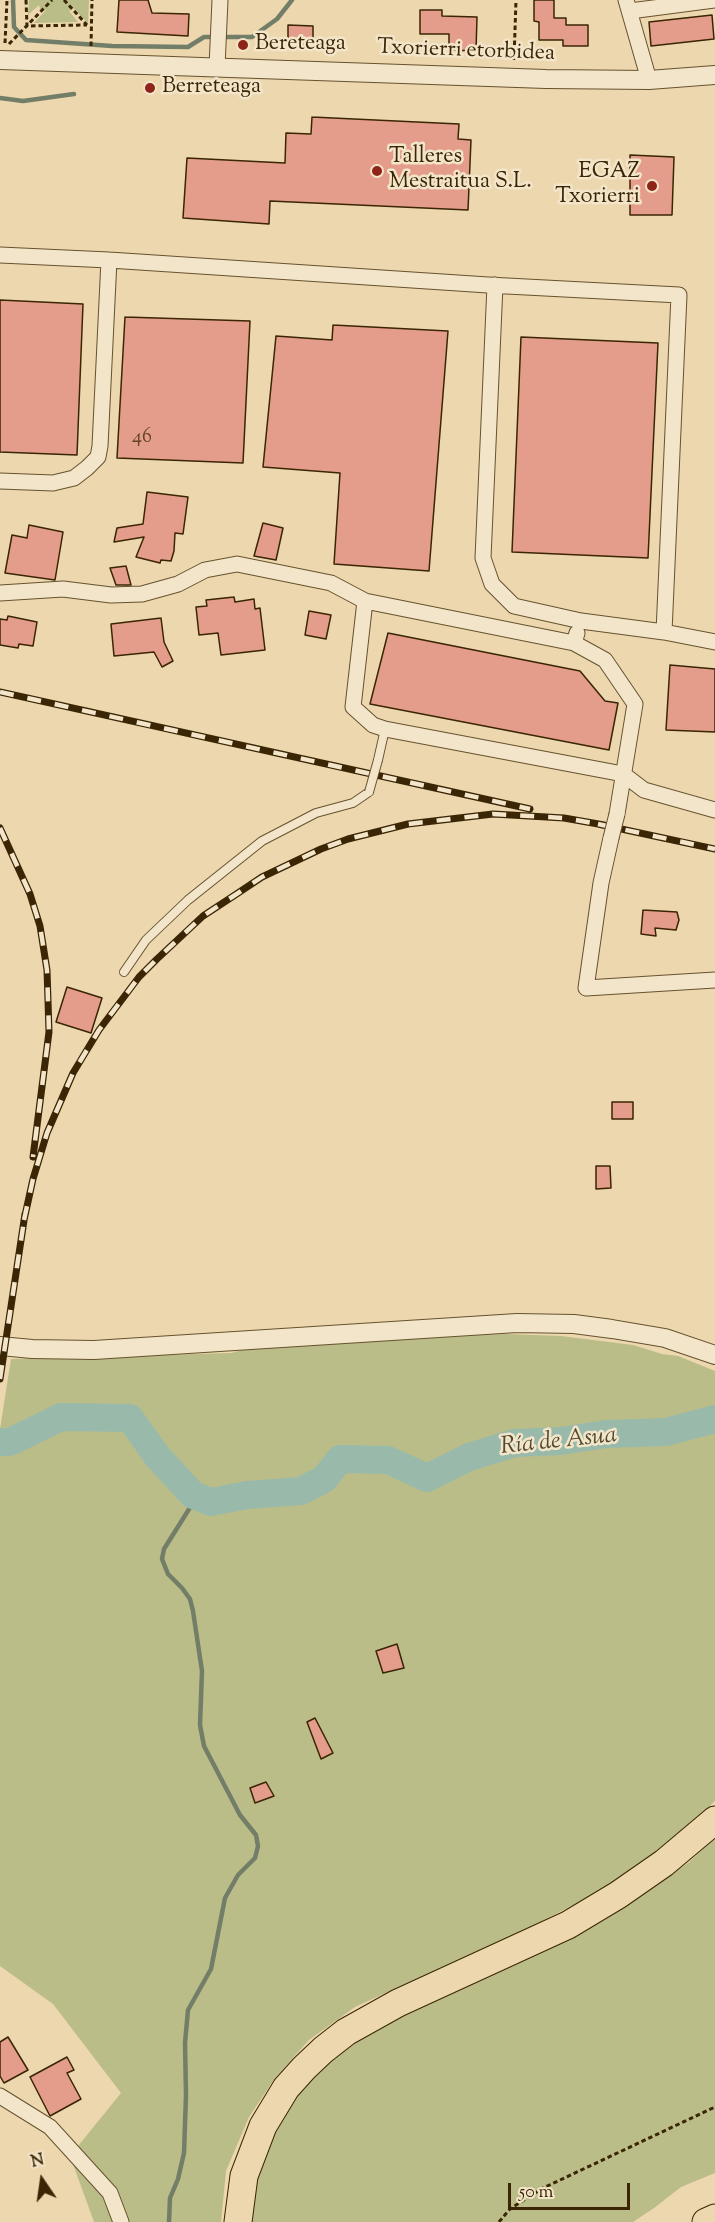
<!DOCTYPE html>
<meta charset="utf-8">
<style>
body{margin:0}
#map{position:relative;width:715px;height:2222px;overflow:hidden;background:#ecd7ae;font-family:"Sorts Mill Goudy",serif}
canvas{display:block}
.north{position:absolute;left:12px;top:2150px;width:60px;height:60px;-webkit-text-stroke:4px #f3e5ca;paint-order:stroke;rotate:347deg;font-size:16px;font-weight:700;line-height:24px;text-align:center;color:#3a2504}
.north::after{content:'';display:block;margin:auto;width:21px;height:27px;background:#3a2504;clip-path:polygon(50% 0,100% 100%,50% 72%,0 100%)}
.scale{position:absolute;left:508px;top:2183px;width:122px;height:27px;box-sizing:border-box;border:3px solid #3a2504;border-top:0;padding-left:8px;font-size:18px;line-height:21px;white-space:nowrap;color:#3a2504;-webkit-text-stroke:4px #f3e5ca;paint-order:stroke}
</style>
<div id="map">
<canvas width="715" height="2222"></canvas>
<div class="north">N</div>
<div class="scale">50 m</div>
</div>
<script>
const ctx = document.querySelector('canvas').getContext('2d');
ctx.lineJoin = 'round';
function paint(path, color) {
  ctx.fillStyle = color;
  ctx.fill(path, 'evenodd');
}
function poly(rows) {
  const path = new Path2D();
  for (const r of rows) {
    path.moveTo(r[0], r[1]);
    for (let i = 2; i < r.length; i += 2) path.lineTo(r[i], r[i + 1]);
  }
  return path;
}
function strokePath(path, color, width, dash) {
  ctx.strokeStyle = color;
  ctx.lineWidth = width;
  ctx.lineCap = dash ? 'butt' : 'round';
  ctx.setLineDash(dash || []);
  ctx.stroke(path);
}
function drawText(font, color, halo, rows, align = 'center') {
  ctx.font = font + ' "Sorts Mill Goudy",serif';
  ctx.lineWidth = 5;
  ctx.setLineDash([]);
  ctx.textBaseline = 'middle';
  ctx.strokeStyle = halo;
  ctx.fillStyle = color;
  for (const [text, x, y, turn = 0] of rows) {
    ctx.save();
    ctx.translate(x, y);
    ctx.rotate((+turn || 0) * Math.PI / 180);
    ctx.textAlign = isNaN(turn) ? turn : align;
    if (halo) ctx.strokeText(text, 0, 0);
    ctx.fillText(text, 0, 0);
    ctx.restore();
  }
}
const green = poly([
 [29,0,89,0,88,23,73,8,72,10,69,11,78,22,34,23,46,10,40,9,39,5,28,15],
 [507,1334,561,1336,633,1345,662,1354,678,1356,715,1371,715,1801,668,1846,602,1890,529,1928,355,2007,309,2040,275,2078,249,2117,226,2171,221,2222,94,2222,70,2156,121,2093,53,2004,0,1966,0,1429,11,1359,231,1353,250,1348,429,1336],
 [715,1838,715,2173,681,2187,654,2208,633,2222,250,2222,253,2191,278,2118,305,2085,360,2033,630,1903,689,1862]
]);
const stream = poly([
 [13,0,14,27,26,40,112,46,188,47,204,37,252,37,277,19,292,0],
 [0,98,23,101,74,94],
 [169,2222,170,2198,178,2179,184,2153,186,2095,185,2043,188,2010,211,1969,225,1898,238,1875,255,1858,258,1846,256,1835,240,1815,204,1746,200,1725,202,1671,193,1611,190,1599,182,1588,168,1574,162,1559,164,1549,191,1506,193,1495]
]);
const river = poly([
 [0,1442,10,1442,61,1417,130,1418,157,1456,193,1495,211,1502,247,1495,301,1491,324,1479,340,1459,388,1460,427,1478,469,1457,515,1443,561,1441,606,1434,666,1432,715,1419]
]);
const building = poly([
 [119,0,148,0,152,13,189,14,188,36,117,32,119,0],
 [534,0,554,0,554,18,566,18,566,25,588,25,588,46,563,46,563,40,539,40,539,22,534,21,534,0],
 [420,10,442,10,442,16,477,17,476,51,449,50,449,34,420,34,420,10],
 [712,15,714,39,651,46,649,22,712,15],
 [288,25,313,26,313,44,288,44,288,25],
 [312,117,459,124,458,139,471,140,468,210,270,201,269,224,183,218,187,158,285,163,286,133,311,134,312,117],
 [630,155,674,157,672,215,630,215,630,155],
 [0,300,83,304,77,455,0,452,0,300],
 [125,317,250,321,243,463,117,458,125,317],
 [333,325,448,331,429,571,334,564,340,473,263,467,276,336,332,340,333,325],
 [521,337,658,343,648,558,512,552,521,337],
 [147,492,188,497,183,534,175,533,174,551,171,561,161,560,160,563,136,557,144,537,114,542,117,528,143,524,147,492],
 [263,523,283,528,276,560,254,556,263,523],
 [29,525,63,532,55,580,5,573,12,535,27,538,29,525],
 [126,566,131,585,116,585,110,568,126,566],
 [234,597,235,602,254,599,255,609,260,608,265,650,221,655,218,633,199,635,196,607,207,606,206,600,234,597],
 [309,611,331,615,326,639,305,635,309,611],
 [8,616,37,622,33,646,19,644,18,648,0,645,0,619,7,620,8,616],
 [161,618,164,642,173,661,162,667,154,652,114,656,111,624,161,618],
 [388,633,580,671,605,701,618,703,609,750,370,704,388,633],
 [670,665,715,669,715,732,666,730,670,665],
 [643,910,677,912,679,920,676,930,655,928,656,936,641,934,643,910],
 [67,987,102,998,91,1033,56,1022,67,987],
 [612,1102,633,1102,633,1119,612,1119,612,1102],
 [596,1166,610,1166,611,1188,596,1189,596,1166],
 [397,1644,404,1668,383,1673,376,1651,397,1644],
 [315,1718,333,1753,321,1759,307,1722,315,1718],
 [266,1782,274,1796,255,1803,250,1788,266,1782],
 [8,2037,28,2070,4,2083,0,2076,0,2042,8,2037],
 [67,2057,74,2070,67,2073,81,2099,50,2116,30,2077,67,2057]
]);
const path = poly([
 [26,0,27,26,87,25],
 [64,0,87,25],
 [5,43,7,0],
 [9,44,52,0],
 [91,46,92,0],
 [514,60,516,0],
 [499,2222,510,2209,541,2189,715,2107]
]);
const service = poly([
 [378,760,385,729],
 [124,972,146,940,188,900,262,841,316,813,353,803,369,792]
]);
const minor = poly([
 [626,0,649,80],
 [630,11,715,0],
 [217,67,220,0],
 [0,255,109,260,488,285,679,295,664,632],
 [495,285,483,558,492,584,514,606,581,621,664,632,715,642],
 [0,481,53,483,74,478,87,468,98,457,100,446,109,260],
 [0,593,63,589,111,595,142,594,178,584,205,570,237,564,331,583,365,601],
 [577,633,574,643,605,660,635,704,617,814],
 [574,643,365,601,353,707,373,725,385,729,623,774,644,790,715,810],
 [611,838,601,883,586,988,715,980],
 [0,2096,50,2127,110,2193,121,2222]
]);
const tertiary = poly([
 [0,60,546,79,649,80,715,75],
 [0,1346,32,1349,94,1350,517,1323,574,1324,612,1329,665,1338,715,1355]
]);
const motorway = poly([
 [238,2222,244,2176,263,2126,286,2088,304,2068,323,2050,346,2032,398,2003,568,1925,618,1895,664,1863,715,1820],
 [706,2222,715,2218]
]);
const rail = poly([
 [0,692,530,809],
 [598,824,715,849],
 [0,828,30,894,40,926,47,970,49,1032,33,1157],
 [24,1220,33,1179,47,1133,73,1073,99,1030,139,977,157,959,203,916,232,897,262,877,321,849,348,839,408,824,493,814,564,818,604,825],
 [0,1379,25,1214]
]);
const serviceBridge = poly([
 [369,792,378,760]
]);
const minorBridge = poly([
 [611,838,617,814]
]);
const markers = [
 [243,45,6,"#8f2418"],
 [150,88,6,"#8f2418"],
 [377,171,6,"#8f2418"],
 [652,186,6,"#8f2418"]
];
const numberNames = [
 ["46",142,439]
];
const poiNames = [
 ["Bereteaga",255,45],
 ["Berreteaga",162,88],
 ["Talleres",389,158],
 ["Mestraitua S.L.",389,183],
 ["EGAZ",640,173,"right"],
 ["Txorierri",640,198,"right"]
];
const streetNames = [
 ["Txorierri etorbidea",466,52,2]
];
const waterNames = [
 ["Ría de Asua",559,1443,-6]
];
paint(green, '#bbbd88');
strokePath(stream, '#737e68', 4.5);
strokePath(river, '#99baab', 28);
paint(building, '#e49d8b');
strokePath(building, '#3a2504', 1.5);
strokePath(service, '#66522e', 10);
strokePath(minor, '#66522e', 17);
strokePath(tertiary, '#66522e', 20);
strokePath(motorway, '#3a2504', 29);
strokePath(path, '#3a2504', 3, [4.5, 3]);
strokePath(service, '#f3e5ca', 8);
strokePath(minor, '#f3e5ca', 15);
strokePath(tertiary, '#f3e5ca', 18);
strokePath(motorway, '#ecd7ae', 27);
strokePath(rail, '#3a2504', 7);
strokePath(rail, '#f3e5ca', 4.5, [14]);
strokePath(serviceBridge, '#66522e', 10, []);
strokePath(minorBridge, '#66522e', 17, []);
strokePath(serviceBridge, '#f3e5ca', 8);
strokePath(minorBridge, '#f3e5ca', 15);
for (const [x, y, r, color] of markers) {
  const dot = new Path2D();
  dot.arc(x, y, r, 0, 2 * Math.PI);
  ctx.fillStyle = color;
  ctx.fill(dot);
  strokePath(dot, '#f3e5ca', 2);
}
drawText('20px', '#644326', null, numberNames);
drawText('22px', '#3a2504', '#f3e5ca', poiNames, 'left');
drawText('22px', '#3a2504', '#f3e5ca', streetNames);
drawText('italic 24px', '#524a2e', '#f3e5ca', waterNames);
</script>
